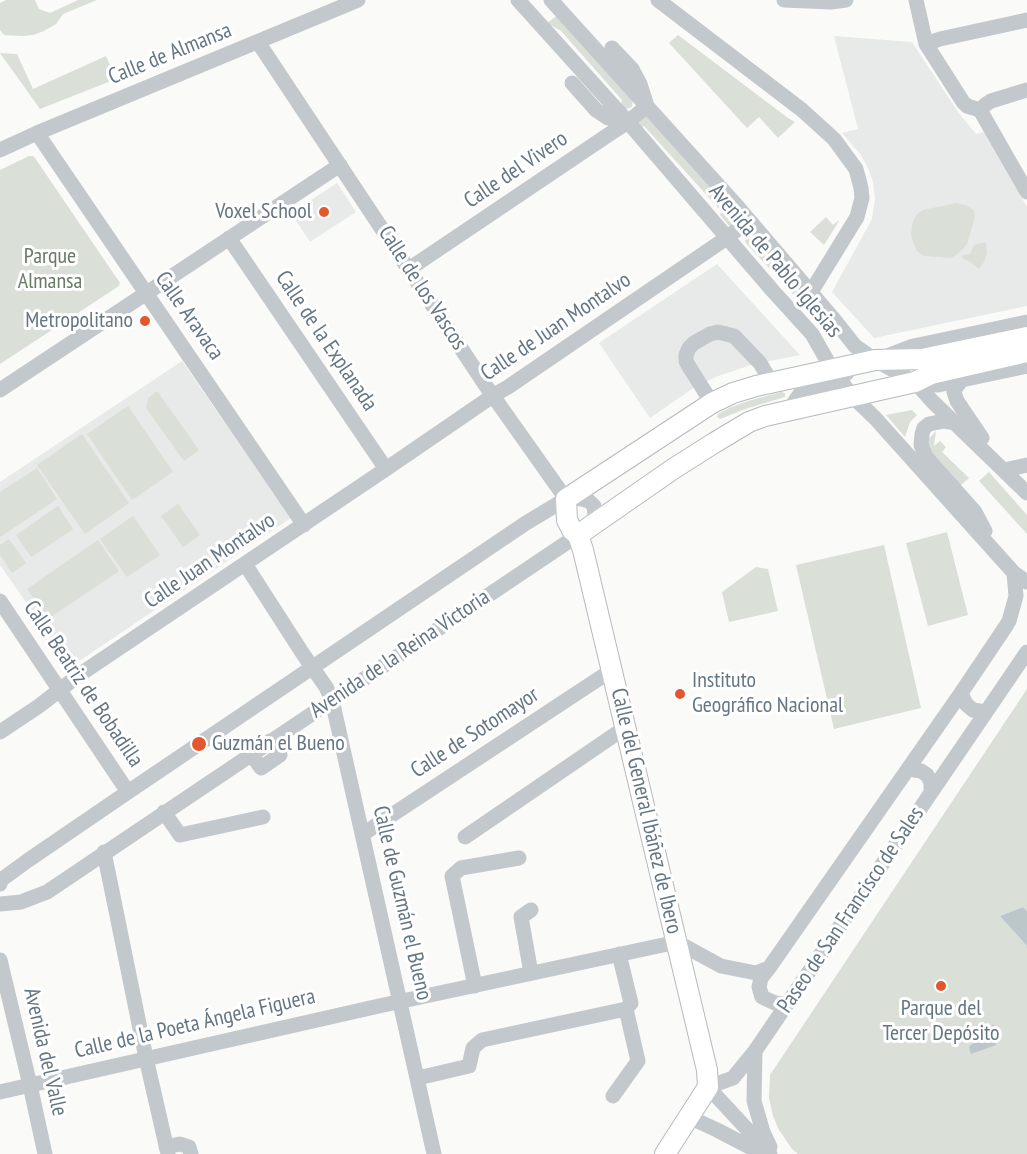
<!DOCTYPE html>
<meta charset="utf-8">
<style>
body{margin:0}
canvas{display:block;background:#fafaf8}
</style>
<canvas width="1027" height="1154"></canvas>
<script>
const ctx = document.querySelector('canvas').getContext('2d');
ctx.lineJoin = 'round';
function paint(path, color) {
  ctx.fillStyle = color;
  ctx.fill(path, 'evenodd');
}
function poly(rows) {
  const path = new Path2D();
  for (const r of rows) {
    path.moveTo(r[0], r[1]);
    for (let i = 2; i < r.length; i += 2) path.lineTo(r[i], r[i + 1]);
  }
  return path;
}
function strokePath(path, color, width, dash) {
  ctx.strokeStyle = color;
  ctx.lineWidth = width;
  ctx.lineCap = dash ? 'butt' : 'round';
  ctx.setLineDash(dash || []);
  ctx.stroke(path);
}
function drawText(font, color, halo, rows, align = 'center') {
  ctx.font = font + ' "PT Sans Narrow",sans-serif';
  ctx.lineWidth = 6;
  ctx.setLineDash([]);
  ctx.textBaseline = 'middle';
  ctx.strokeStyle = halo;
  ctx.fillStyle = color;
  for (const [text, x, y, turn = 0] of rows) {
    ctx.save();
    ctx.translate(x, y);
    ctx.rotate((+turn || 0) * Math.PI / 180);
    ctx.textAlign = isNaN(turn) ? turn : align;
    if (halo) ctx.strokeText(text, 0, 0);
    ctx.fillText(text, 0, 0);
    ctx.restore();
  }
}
const built = poly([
 [834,36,912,42,958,112,976,134,984,132,1027,207,1027,306,874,338,832,292,872,219,875,199,873,182,868,168,860,154,842,133,858,129],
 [337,183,356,212,310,242,291,213],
 [717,264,800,355,754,364,718,376,695,387,650,418,599,343],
 [182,361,291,518,69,668,42,625,0,565,0,482]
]);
const green = poly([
 [6,0,35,0,39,9,50,13,78,0,97,0,63,14,56,24,44,31,33,35,23,36,4,35,0,30,0,3],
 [558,15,633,100,632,107,626,109,621,106,622,100,561,31,547,23],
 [678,35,788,118,795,122,778,138,759,117,747,128,669,43],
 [0,53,17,54,33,89,106,56,116,79,40,109],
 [644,117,647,117,739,218,739,221,730,227,720,215,722,212,644,126,641,128,638,124],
 [29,156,33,156,35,158,120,283,119,286,0,364,0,170],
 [957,203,965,205,974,210,975,217,967,244,960,252,951,258,924,256,917,251,913,242,911,234,913,221,917,214,923,210],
 [826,217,833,225,838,221,839,221,824,245,810,232],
 [747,238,751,240,822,318,818,321,746,243,745,241],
 [986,242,987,252,984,262,979,269,972,263,962,258,963,255,970,254,974,245],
 [157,391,199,450,184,461,146,408,148,398],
 [781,392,785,393,785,397,745,409,720,419,717,417,718,414,729,408,748,401],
 [128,406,173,472,132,500,87,434],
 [912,410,917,415,910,422,905,437,886,415],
 [936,431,934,446,940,441,946,447,942,452,969,478,960,486,932,455,928,445,929,438],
 [82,434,129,503,85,534,37,465],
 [37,468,57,499,0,537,0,492],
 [989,472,1027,515,1027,534,979,481],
 [178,504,200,535,183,547,161,516],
 [58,506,73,529,31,557,16,535],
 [133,516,160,555,127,577,100,539],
 [947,532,968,615,928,626,906,543],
 [9,539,26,563,12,573,0,555,0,545],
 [98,540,119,571,48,619,27,589],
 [884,545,921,708,834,729,796,565],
 [756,567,768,569,778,611,729,622,722,592],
 [1027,689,1027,911,1023,907,1000,916,1027,946,1027,1154,798,1154,792,1149,779,1130,773,1116,769,1098,770,1075]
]);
const water = poly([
 [1023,907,1027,911,1027,946,1000,916],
 [994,1024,996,1045,971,1054,969,1047]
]);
const minor = poly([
 [518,0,628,122,772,290,812,334,832,369,852,396,875,418,1014,573,1027,582],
 [551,0,738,207,832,317,855,346,875,360,915,382,932,401,1027,493],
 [658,0,802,110,834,139,856,169,861,188,862,198,857,217,811,292],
 [784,0,831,2,846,0],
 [916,0,926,44,963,102,967,106,980,110,1027,192],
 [926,44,940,39,1027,20],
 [572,83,596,110,608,118,628,122],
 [980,110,985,105,991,101,1027,90],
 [37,133,304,525],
 [0,150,37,133,358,0],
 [229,238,386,469],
 [409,269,608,135,628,122,647,106,640,84,632,69,612,48],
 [887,356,913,346,928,343,1027,322],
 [963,379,956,387,954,392,957,401,982,438],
 [915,382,938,385,1027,366],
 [0,390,340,165],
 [712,403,688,365,686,361,686,355,689,348,694,343,710,334,718,332,734,336,760,363,771,382],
 [788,411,802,391,829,385,839,379,847,373],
 [956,423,944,421,929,424,924,428,922,434,921,445,926,457,975,512,985,531],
 [1004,470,1027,465],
 [568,497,582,499,589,501,594,506,595,516,588,527],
 [245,564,303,654,326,687,332,700,434,1154],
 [0,601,128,792],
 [961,693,966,704,973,710,986,712],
 [0,732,39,706,79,675,386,469,494,395,508,387,709,250,728,237,749,220],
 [251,754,261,768,280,755,270,741],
 [909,769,921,771,927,775,931,782,931,793],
 [164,812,180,835,263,817],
 [363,834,612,670],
 [465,837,626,727],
 [104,852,146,1058,168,1154],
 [0,884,1,880,27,861,128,792,526,523,566,499,486,386,258,42],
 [0,904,21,902,47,892,578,535],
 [619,954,631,1003,626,1009],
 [0,960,30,1085,45,1154],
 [769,968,761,978,759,987,762,997,775,1003,787,1004],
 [531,973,521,917,531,910],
 [475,986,452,876,461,868,519,858],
 [755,1051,754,1101,763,1132,770,1147],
 [418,1078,469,1066,473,1048,482,1040,626,1009,638,1061,613,1096],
 [0,1092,379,1006,677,942,721,966,756,973,769,968,961,693,1006,626,1009,621,1016,596,1014,573],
 [689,1117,717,1130,763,1154],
 [166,1147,180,1144,189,1147,191,1154],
 [770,1154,708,1087,733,1078,755,1051,1027,652]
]);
const major = poly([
 [578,535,673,469,714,443,749,422,765,416,915,382,931,374,1027,352],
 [665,1154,708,1087,707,1070,583,550,578,535,572,530,567,520,566,499,712,403,733,393,756,386,866,362,875,360,922,359,1027,337]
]);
const markers = [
 [324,212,6,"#e4572e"],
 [145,321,6,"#e4572e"],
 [680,694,6,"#e4572e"],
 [199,744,8,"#e4572e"],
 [941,986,6,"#e4572e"]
];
const streetNames = [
 ["Calle de Almansa",170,54,-22],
 ["Calle del Vivero",516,170,-34],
 ["Avenida de Pablo Iglesias",775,261,50],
 ["Calle de los Vascos",422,288,57],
 ["Calle Aravaca",189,316,55],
 ["Calle de Juan Montalvo",556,327,-34],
 ["Calle de la Explanada",326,341,56],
 ["Calle Juan Montalvo",210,561,-34],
 ["Avenida de la Reina Victoria",400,654,-34],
 ["Calle Beatriz de Bobadilla",83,684,56],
 ["Calle de Sotomayor",475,733,-33],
 ["Calle del General Ibáñez de Ibero",646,811,77],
 ["Calle de Guzmán el Bueno",402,903,77],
 ["Paseo de San Francisco de Sales",851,910,-56],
 ["Calle de la Poeta Ángela Figuera",195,1024,-13],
 ["Avenida del Valle",45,1052,77]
];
const poiNames = [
 ["Voxel School",312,212],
 ["Metropolitano",133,321],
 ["Instituto",692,681,"left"],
 ["Geográfico Nacional",692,706,"left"],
 ["Guzmán el Bueno",212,744,"left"],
 ["Parque del",941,1009,"center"],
 ["Tercer Depósito",941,1034,"center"]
];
const parkNames = [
 ["Parque",50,257],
 ["Almansa",50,282]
];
paint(built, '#e8e9e9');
paint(green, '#dadfd7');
paint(water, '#bbc7cb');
strokePath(major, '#b5babe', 22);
strokePath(minor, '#c3c8cc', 15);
strokePath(major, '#fff', 20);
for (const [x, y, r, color] of markers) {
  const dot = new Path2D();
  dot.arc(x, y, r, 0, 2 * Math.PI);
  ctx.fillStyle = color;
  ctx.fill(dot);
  strokePath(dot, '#fff', 2);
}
drawText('22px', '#657683', '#fff', streetNames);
drawText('22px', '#657683', '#fff', poiNames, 'right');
drawText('22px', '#687a64', '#fff', parkNames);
</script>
